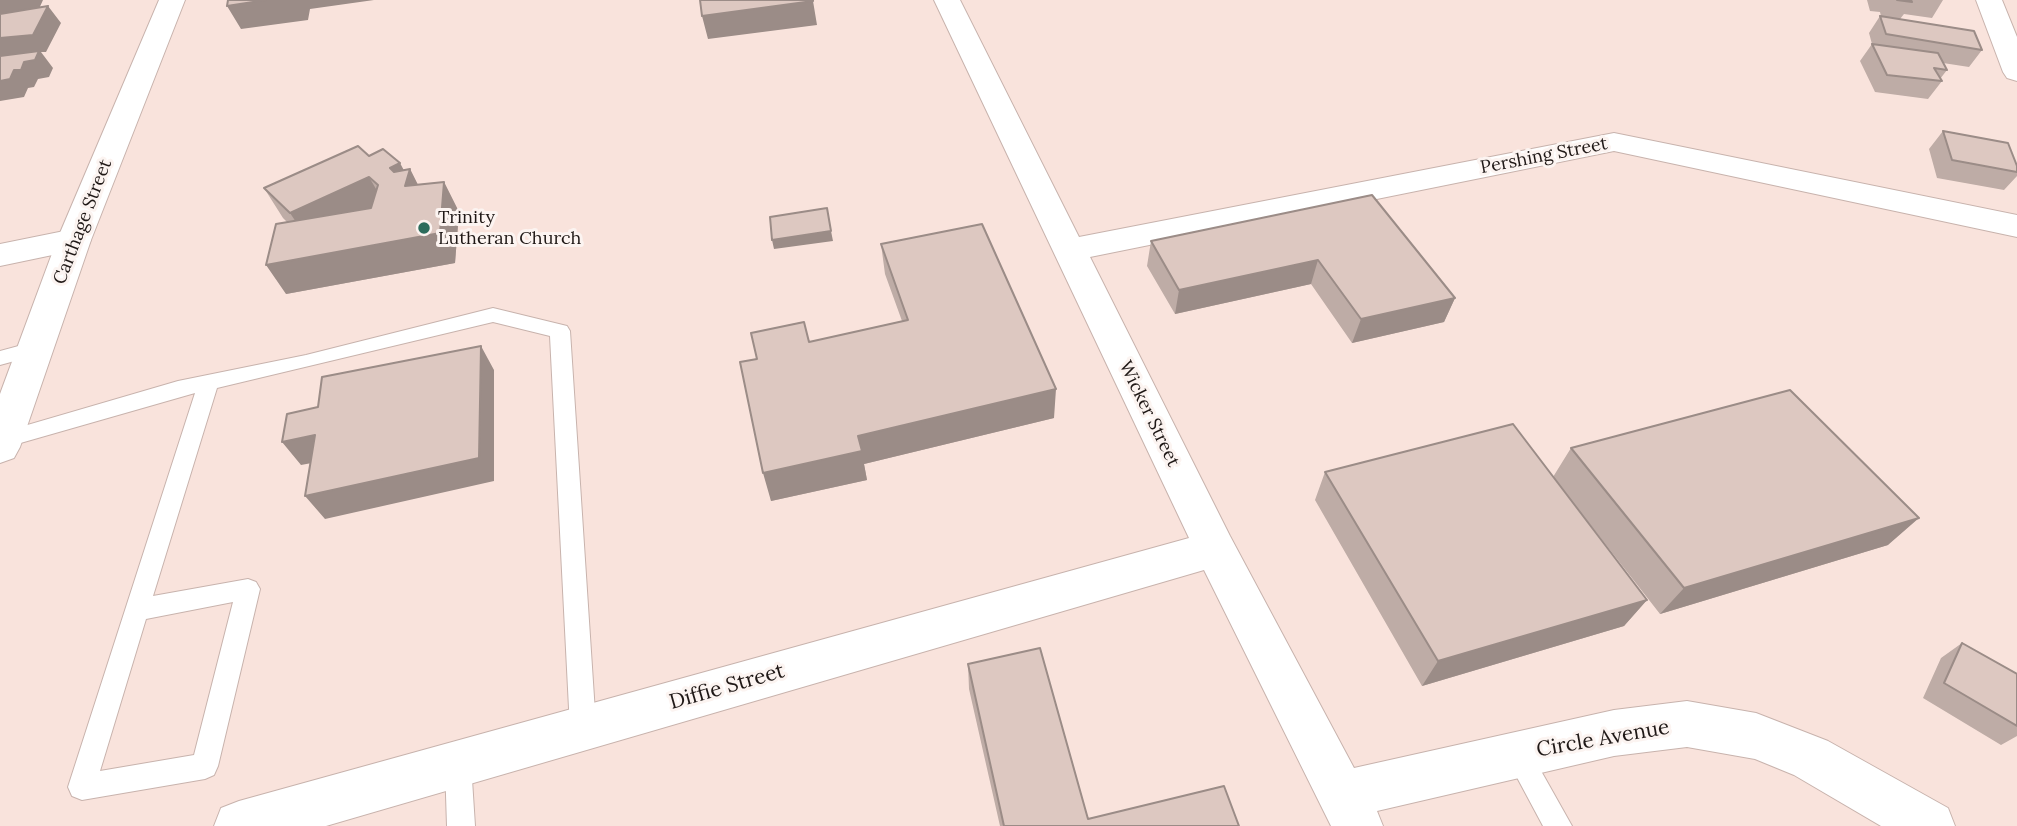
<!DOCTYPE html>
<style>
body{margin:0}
canvas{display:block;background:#f9e3dc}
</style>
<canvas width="2017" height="826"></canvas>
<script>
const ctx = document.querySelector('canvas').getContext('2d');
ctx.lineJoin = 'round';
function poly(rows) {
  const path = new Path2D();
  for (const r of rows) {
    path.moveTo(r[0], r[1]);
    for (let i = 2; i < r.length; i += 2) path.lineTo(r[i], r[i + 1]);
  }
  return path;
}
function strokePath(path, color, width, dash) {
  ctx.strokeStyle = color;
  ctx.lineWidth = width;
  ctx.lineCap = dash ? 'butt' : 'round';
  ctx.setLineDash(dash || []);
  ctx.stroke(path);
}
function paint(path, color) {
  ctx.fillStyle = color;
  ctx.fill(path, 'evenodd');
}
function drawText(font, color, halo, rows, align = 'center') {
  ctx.font = font + ' Lora,serif';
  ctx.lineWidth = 6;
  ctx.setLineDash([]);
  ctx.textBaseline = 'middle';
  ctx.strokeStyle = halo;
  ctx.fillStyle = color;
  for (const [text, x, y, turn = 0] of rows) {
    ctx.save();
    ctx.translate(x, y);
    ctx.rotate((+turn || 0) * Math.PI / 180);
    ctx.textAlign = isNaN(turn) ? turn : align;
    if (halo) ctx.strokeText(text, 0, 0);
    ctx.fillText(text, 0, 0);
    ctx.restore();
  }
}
const service = poly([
 [493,308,567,326,570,331,596,728,592,737,583,740,574,737,570,728,550,336,493,322,217,388,153,596,248,579,256,582,260,589,218,766,214,775,205,779,82,800,72,796,68,787,195,393,3,448,0,447,0,433,178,381,306,355,493,308],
 [233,602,194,755,100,771,146,619,233,602],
 [37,341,47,348,44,353,0,365,0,351,37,341],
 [1518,742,1527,746,1572,826,1543,826,1505,755,1509,746,1518,742],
 [458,751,467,755,471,764,475,826,447,826,445,764,449,755,458,751]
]);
const minor = poly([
 [934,0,960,0,1079,237,1614,133,2017,215,2017,237,1614,151,1090,257,1230,536,1354,768,1614,710,1687,701,1756,713,1828,741,1948,808,1955,826,1881,826,1794,775,1755,759,1687,747,1614,756,1377,811,1383,826,1331,826,1204,570,326,826,214,826,221,808,239,801,1189,538,934,0],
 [1976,0,2002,0,2017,37,2017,81,2007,78,2003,72,1976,0],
 [74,229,86,232,91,240,86,248,0,266,0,244,74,229]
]);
const primary = poly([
 [159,0,185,0,91,240,20,447,14,458,0,463,0,394,57,240,159,0]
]);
const wall = poly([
 [1867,0,1943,0,1932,18,1904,14,1900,19,1982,50,1969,67,1943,63,1947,70,1940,79,1942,81,1928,99,1875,92,1860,61,1872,44,1869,33,1880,16,1881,16,1880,12,1870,11],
 [1943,131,2017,166,2017,176,2004,190,1937,178,1929,149],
 [369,156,404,170,410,169,418,185,444,182,459,212,455,263,286,294,287,222,283,218,264,188],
 [1372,195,1455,298,1444,322,1352,343,1311,284,1175,314,1147,266,1151,241],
 [881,244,1054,418,864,464,867,480,771,501,757,359,809,342,902,321,885,274],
 [1571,448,1888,545,1660,614,1553,477],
 [1325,472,1647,600,1624,626,1422,686,1315,500],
 [1962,643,2017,674,2017,736,2001,745,1923,698,1941,658],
 [968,664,1088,819,1239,826,1000,826,969,689]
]);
const shadedWall = poly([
 [0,0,43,0,38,11,0,16],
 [266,0,374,0,310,9,308,20,241,29,227,6],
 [813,1,817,25,708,39,702,16],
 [48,6,61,23,46,52,41,52,53,68,49,77,38,79,34,87,28,88,24,97,0,101,0,38],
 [400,163,408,178,410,169,425,199,421,216,390,168],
 [369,177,386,206,310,243,290,213],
 [444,182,459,212,455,263,286,294,266,265],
 [831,231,833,241,774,249,772,240],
 [1318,260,1311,284,1175,314,1179,290],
 [1455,298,1444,322,1352,343,1361,319],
 [481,346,494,370,494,481,325,519,305,496],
 [1056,389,1054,418,864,464,867,480,771,501,763,473,858,436],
 [315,435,333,459,301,465,282,442],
 [1919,518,1888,545,1660,614,1684,588],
 [1647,600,1624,626,1422,686,1438,661]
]);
const building = poly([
 [228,0,266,0,227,6,228,0],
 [700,0,813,0,813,1,702,16,700,0],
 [1897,0,1911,0,1912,2,1897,0],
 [48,6,33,35,0,38,0,14,48,6],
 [1880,16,1974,31,1982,50,1886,34,1880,16],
 [1872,44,1938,53,1947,70,1934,68,1942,81,1887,75,1872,44],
 [39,51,35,60,24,62,21,70,14,70,10,79,0,81,0,56,39,51],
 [1943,131,2008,143,2017,166,2017,172,1952,160,1943,131],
 [358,146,369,156,383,149,400,163,390,168,394,172,410,169,405,186,444,182,440,233,266,265,276,224,371,208,378,185,369,177,290,213,264,188,358,146],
 [1372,195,1455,298,1361,319,1318,260,1179,290,1151,241,1372,195],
 [827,208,831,231,772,240,770,217,827,208],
 [982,224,1056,389,858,436,862,451,763,473,740,362,757,359,751,333,804,322,809,342,908,320,881,244,982,224],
 [481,346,479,458,305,496,315,435,282,442,287,414,318,407,322,377,481,346],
 [1790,390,1919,518,1684,588,1571,448,1790,390],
 [1513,424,1647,600,1438,661,1325,472,1513,424],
 [1962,643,2017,674,2017,726,1944,683,1962,643],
 [1040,648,1088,819,1224,786,1239,826,1004,826,968,664,1040,648]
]);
const markers = [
 [424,228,7,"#2c6c5c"]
];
const streetNames = [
 ["Pershing Street",1544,156,-11],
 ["Carthage Street",83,222,-69],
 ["Wicker Street",1149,414,64]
];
const poiNames = [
 ["Trinity",438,218],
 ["Lutheran Church",438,239]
];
const nearStreetnames = [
 ["Diffie Street",727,687,-16],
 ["Circle Avenue",1603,739,-10]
];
strokePath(service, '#c8b3ad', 2);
strokePath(minor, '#c8b3ad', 2);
strokePath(primary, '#c8b3ad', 2);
paint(service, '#fff');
paint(minor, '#fff');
paint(primary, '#fff');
paint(wall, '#beaca6');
paint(shadedWall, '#9b8c87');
paint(building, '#ddc8c1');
strokePath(building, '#9b8c87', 2);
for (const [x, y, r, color] of markers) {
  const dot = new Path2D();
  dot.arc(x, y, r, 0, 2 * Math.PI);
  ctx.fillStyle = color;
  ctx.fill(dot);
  strokePath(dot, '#fcf4f1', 2.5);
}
drawText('18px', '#1f1816', '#fcf4f1', streetNames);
drawText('18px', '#1f1816', '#fcf4f1', poiNames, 'left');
drawText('21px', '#1f1816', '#fcf4f1', nearStreetnames);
</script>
